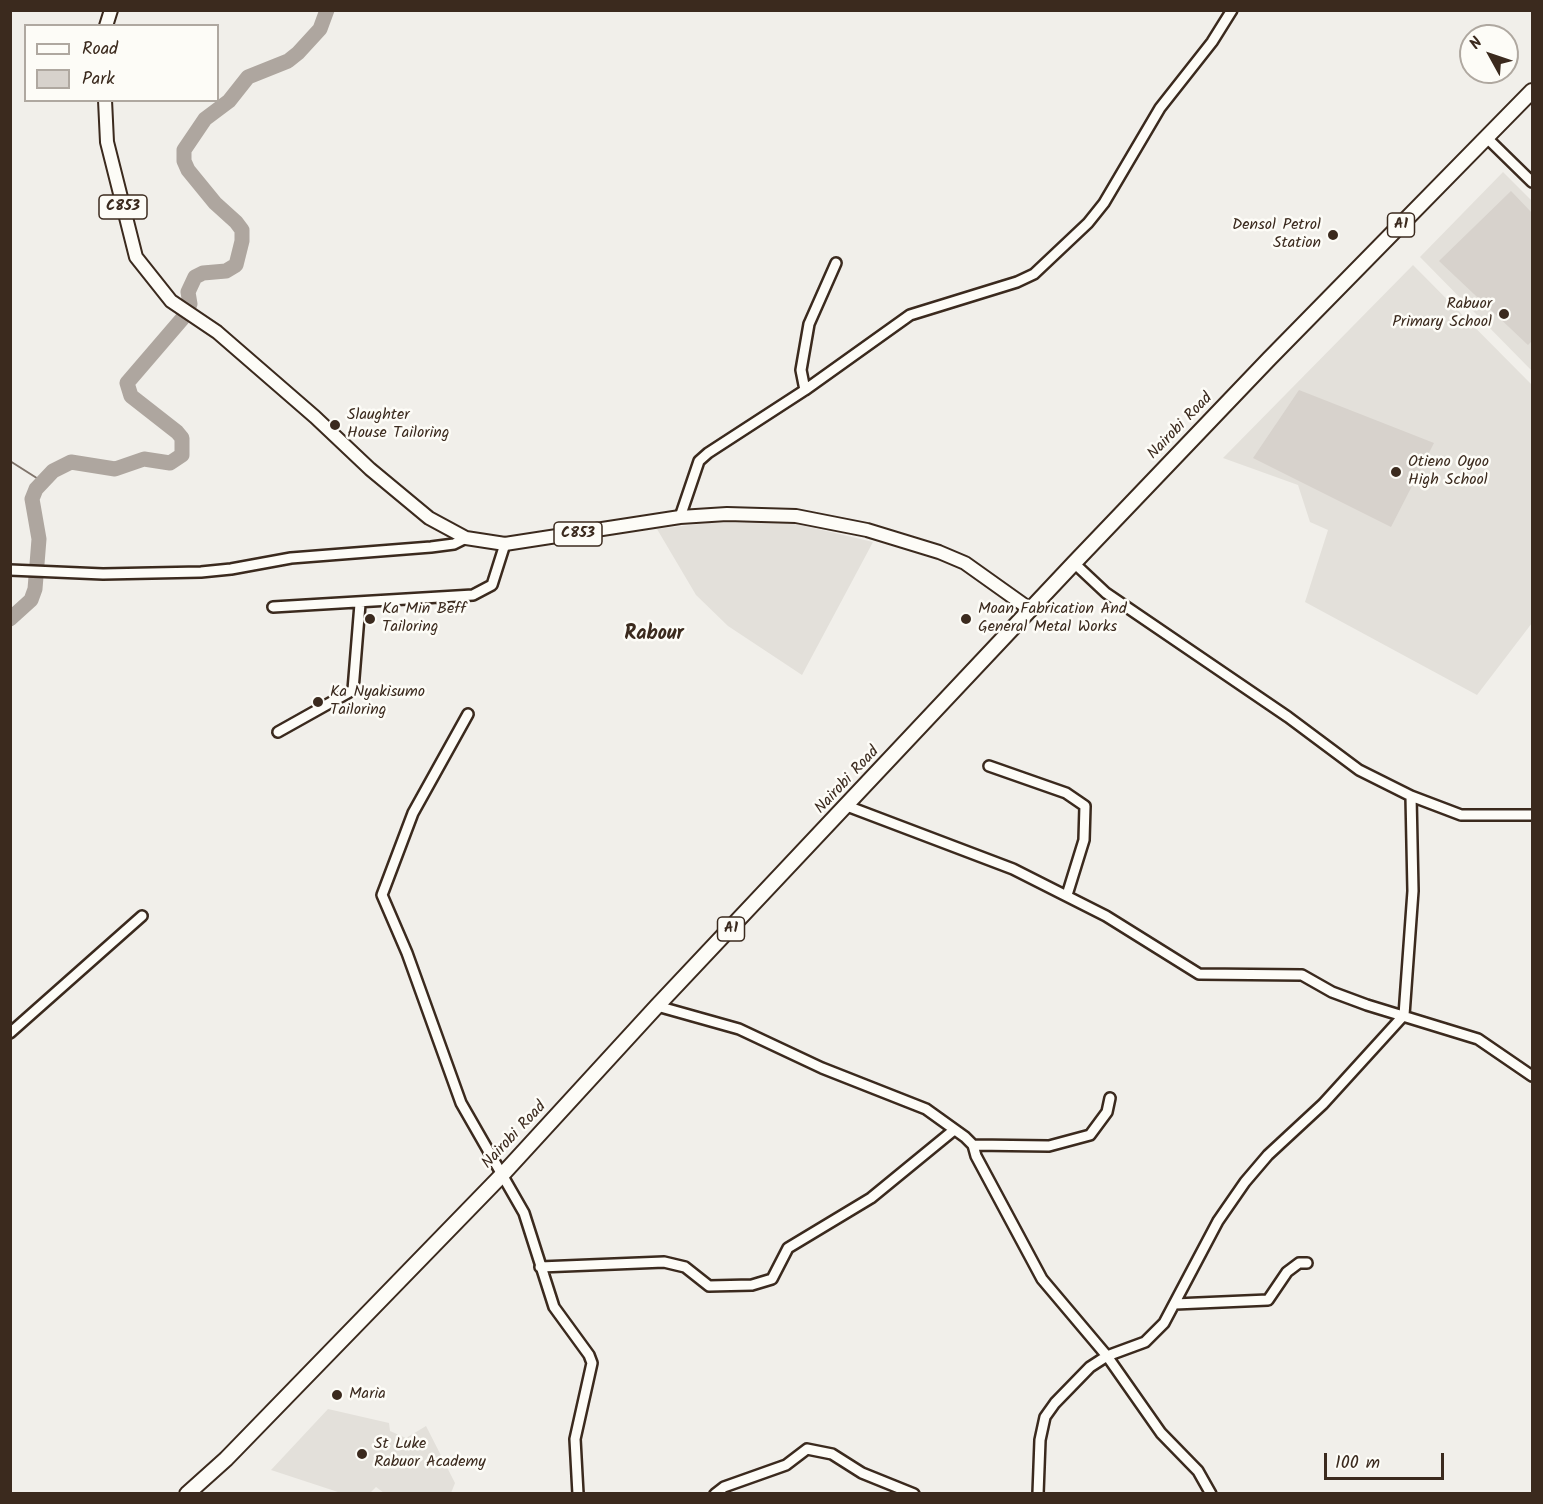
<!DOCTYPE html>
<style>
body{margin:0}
#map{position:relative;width:1543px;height:1504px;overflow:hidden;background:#f1efea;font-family:Kalam,sans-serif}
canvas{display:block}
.frame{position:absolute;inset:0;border:12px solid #3b2a1e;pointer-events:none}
.legend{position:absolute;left:24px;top:24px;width:195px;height:78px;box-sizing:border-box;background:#fdfcf7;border:2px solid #afa8a0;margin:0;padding:8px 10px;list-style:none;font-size:18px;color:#3b2a1e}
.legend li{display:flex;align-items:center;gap:12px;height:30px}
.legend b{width:30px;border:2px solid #afa8a0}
.north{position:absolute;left:1459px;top:24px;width:60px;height:60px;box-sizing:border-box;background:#fdfcf7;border:2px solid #afa8a0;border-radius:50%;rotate:310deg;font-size:16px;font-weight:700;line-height:24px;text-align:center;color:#3b2a1e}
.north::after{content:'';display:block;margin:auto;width:21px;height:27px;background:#3b2a1e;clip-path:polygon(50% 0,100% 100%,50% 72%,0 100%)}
.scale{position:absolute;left:1324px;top:1453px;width:120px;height:27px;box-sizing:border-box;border:3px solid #3b2a1e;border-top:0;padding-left:8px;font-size:18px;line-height:21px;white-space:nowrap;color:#3b2a1e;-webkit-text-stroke:4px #fdfcf7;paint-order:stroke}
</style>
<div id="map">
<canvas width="1543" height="1504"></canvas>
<div class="frame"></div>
<ul class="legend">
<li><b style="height:8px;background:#fdfcf7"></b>Road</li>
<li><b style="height:16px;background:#d7d2cc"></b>Park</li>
</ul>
<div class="north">N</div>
<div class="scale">100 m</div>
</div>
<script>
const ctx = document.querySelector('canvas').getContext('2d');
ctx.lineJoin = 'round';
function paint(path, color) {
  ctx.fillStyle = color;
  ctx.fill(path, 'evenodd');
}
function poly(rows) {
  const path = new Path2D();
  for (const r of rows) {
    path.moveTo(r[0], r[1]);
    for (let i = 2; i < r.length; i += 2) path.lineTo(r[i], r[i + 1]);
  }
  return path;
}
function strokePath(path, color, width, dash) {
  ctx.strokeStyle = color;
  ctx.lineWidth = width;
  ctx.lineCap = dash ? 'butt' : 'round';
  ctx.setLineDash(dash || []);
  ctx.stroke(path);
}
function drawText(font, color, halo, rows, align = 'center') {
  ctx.font = font + ' Kalam,sans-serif';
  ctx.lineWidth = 5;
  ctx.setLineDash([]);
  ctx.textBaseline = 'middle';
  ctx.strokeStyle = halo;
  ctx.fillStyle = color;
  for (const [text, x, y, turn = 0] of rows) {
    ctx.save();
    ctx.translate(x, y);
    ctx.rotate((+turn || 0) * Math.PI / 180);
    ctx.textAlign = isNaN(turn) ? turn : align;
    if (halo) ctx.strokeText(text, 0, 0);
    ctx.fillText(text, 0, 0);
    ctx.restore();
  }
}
const built = poly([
 [1503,172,1532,201,1532,371,1420,257],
 [1413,265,1532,385,1532,623,1477,695,1305,602,1328,530,1310,522,1298,485,1223,458],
 [788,522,873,542,802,675,728,626,696,595,657,529,708,523],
 [328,1409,389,1423,390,1431,406,1438,426,1426,455,1483,451,1493,384,1493,376,1487,370,1493,341,1493,271,1470]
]);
const green = poly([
 [1511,191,1532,213,1532,341,1528,345,1439,261],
 [1299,390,1434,443,1391,527,1253,458]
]);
const stream = poly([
 [10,461,43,482]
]);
const river = poly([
 [10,619,31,600,35,589,39,539,32,499,36,489,53,471,71,462,115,469,144,459,170,463,182,455,182,438,177,432,131,396,127,383,182,319,190,304,188,292,195,277,203,273,226,271,236,265,242,241,242,230,236,222,215,203,188,170,184,161,184,150,205,119,229,101,248,77,288,61,298,53,320,29,327,10]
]);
const minor = poly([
 [1487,138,1532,182],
 [805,390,801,370,809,324,836,263],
 [680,517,699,461,708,453,805,390,910,315,1017,282,1034,274,1088,223,1104,203,1160,108,1212,42,1232,10],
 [1074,563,1106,593,1288,717,1359,770,1411,796,1461,815,1532,815],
 [10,570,103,574,201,572,231,569,291,558,431,547,454,544,466,538],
 [273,607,473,595,492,585,505,544],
 [468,714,413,813,382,895,407,953,461,1103,524,1213,554,1307,589,1355,592,1363,575,1439,578,1494],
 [278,732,353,690,360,604],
 [989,766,1066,793,1085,806,1084,840,1067,895],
 [847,806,1013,869,1106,916,1199,974,1302,975,1332,992,1367,1005,1478,1039,1532,1076],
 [657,1006,739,1029,822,1068,926,1109,965,1137,973,1145,976,1156,1042,1279,1107,1356,1161,1433,1198,1471,1211,1494],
 [10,1033,142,916],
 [973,1145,1049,1146,1090,1135,1107,1112,1110,1098],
 [540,1267,664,1262,685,1267,709,1286,752,1285,772,1279,788,1248,871,1198,954,1130],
 [1175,1304,1268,1300,1287,1272,1299,1263,1307,1263],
 [715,1494,724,1487,786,1465,807,1449,832,1454,862,1473,914,1494],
 [1038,1494,1040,1440,1045,1417,1055,1403,1090,1367,1107,1356,1145,1342,1164,1323,1218,1221,1245,1182,1268,1155,1323,1104,1404,1015,1413,891,1411,796]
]);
const major = poly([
 [106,26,111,10],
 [105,100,107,142,136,257,171,301,217,332,315,417,370,469,429,518,466,538,505,544,680,517,727,514,796,516,867,530,939,552,965,563,1031,610]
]);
const highway = poly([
 [187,1494,226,1459,502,1175,657,1006,1074,563,1269,359,1532,91]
]);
const markers = [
 [1333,235,6,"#3b2a1e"],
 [1504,314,6,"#3b2a1e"],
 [335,425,6,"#3b2a1e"],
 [1396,472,6,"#3b2a1e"],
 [370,619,6,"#3b2a1e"],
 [966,619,6,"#3b2a1e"],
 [318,702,6,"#3b2a1e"],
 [337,1395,6,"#3b2a1e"],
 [362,1454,6,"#3b2a1e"]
];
const shields = [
 [123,207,48],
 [1401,225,27],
 [578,534,48],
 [731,929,27]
];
const shieldNames = [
 ["C853",123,207],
 ["A1",1401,225],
 ["C853",578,534],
 ["A1",731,929]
];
const poiNames = [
 ["Densol Petrol",1321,226,"right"],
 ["Station",1321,244,"right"],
 ["Rabuor",1492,305,"right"],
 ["Primary School",1492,323,"right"],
 ["Slaughter",347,416],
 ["House Tailoring",347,434],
 ["Otieno Oyoo",1408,463],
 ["High School",1408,481],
 ["Ka Min Beff",382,610],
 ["Tailoring",382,628],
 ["Moan Fabrication And",978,610],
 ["General Metal Works",978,628],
 ["Ka Nyakisumo",330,693],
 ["Tailoring",330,711],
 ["Maria",349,1395],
 ["St Luke",374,1445],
 ["Rabuor Academy",374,1463]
];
const streetNames = [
 ["Nairobi Road",1181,427,-46],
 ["Nairobi Road",848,781,-47],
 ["Nairobi Road",515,1136,-47]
];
const quarterNames = [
 ["Rabour",654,636]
];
paint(built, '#e3e0da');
paint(green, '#d7d2cc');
strokePath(stream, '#80746b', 2);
strokePath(river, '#aea69f', 15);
strokePath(minor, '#3b2a1e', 14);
strokePath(major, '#3b2a1e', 16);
strokePath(highway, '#3b2a1e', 18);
strokePath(minor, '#fdfcf7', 9);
strokePath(major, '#fdfcf7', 12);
strokePath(highway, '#fdfcf7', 14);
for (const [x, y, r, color] of markers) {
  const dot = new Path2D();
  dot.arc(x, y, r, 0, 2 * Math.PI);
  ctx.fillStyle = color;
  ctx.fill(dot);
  strokePath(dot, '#fdfcf7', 2);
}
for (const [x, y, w] of shields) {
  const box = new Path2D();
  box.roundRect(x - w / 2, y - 12, w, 24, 4.5);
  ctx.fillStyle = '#fdfcf7';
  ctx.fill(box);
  strokePath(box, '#3b2a1e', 1.5);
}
drawText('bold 15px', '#3b2a1e', null, shieldNames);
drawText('16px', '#3b2a1e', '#fdfcf7', poiNames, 'left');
drawText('16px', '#3b2a1e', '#fdfcf7', streetNames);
drawText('bold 20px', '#3b2a1e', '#fdfcf7', quarterNames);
</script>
